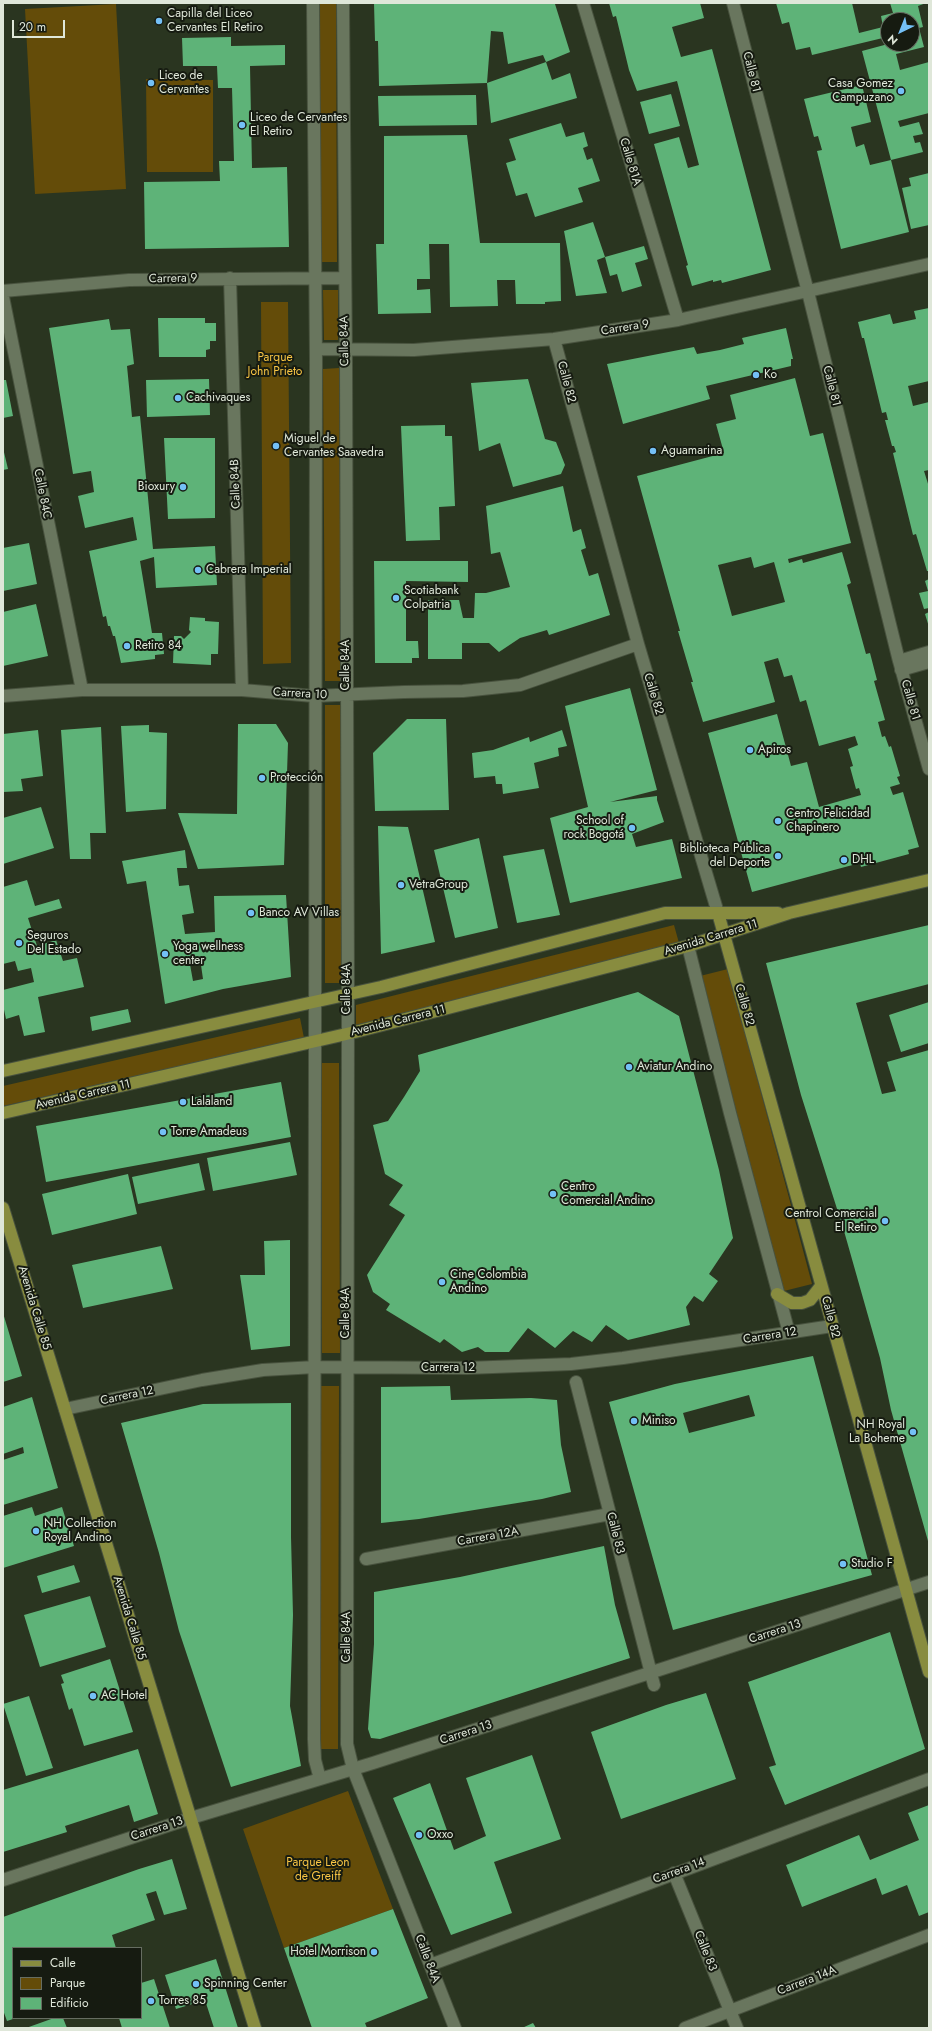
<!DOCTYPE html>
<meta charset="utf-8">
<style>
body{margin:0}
#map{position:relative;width:932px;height:2031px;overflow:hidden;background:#2a3520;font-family:Jost,sans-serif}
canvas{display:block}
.frame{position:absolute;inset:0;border:4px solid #dfe7d9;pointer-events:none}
.legend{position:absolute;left:12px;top:1947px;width:130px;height:72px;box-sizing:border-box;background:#161b11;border:1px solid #666d61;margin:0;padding:5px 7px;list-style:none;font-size:12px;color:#dfe7d9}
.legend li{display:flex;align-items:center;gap:8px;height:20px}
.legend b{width:20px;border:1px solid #666d61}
.north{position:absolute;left:880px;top:12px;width:40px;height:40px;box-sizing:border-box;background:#161b11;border:1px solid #666d61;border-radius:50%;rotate:223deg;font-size:11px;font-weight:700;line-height:16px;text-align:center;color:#dfe7d9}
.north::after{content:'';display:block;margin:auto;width:14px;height:18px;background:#74c0f6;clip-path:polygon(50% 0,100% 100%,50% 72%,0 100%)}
.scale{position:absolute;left:12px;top:20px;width:53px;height:18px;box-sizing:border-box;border:2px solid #dfe7d9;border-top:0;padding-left:5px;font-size:12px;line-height:14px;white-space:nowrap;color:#dfe7d9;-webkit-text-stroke:3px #161b11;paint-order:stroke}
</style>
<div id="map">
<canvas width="932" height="2031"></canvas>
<div class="frame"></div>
<ul class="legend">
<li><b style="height:5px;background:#888c3f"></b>Calle</li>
<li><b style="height:11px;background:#644c09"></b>Parque</li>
<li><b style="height:11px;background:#5eb378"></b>Edificio</li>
</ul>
<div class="north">N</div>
<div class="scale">20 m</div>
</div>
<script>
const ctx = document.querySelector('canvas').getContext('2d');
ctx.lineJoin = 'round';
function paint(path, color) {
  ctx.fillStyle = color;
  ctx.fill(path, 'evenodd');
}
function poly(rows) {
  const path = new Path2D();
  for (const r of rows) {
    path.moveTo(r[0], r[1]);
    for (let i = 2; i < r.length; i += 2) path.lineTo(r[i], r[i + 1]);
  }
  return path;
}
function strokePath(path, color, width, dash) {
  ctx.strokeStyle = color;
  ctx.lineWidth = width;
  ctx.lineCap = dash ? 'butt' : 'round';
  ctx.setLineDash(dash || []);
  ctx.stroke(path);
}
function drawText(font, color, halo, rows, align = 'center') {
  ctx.font = font + ' Jost,sans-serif';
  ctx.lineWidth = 4;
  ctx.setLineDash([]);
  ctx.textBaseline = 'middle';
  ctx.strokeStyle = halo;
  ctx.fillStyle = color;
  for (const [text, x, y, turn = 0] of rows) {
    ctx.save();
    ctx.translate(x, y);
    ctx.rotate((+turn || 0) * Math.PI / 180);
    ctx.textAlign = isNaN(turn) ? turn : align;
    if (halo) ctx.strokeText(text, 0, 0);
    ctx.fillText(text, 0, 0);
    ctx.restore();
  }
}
const green = poly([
 [320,3,336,3,337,262,320,262],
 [116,4,126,189,35,194,25,9],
 [146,79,213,80,213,172,147,172],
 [323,290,338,290,338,340,324,340],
 [261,302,288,302,291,663,263,664],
 [339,368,341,681,325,681,323,369],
 [325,705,341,705,341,983,325,983],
 [674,925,679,943,356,1025,356,1005],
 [728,969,812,1284,784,1291,700,976],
 [300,1018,304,1038,3,1106,3,1086],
 [322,1063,339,1063,340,1353,322,1353],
 [321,1386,339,1386,338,1749,320,1749],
 [348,1791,393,1909,284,1948,243,1829]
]);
const building = poly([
 [374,3,555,4,570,52,546,62,543,55,508,64,503,32,491,31,487,83,379,86,378,41,375,41],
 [609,3,700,3,704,18,672,27,681,57,712,49,771,270,722,283,721,280,713,282,713,280,692,286,686,266,688,265,654,144,679,137,688,168,699,165,677,81,637,91,629,70,616,16,613,17],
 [776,3,852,3,859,33,883,27,881,16,893,13,890,3,926,3,918,6,923,27,919,28,924,47,896,54,900,70,929,62,929,113,898,121,900,127,919,122,923,134,913,136,915,143,920,142,923,152,891,160,862,51,888,44,912,44,912,20,888,20,888,40,887,37,812,55,810,47,796,50,789,22,782,24],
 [231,37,231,46,285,45,285,65,250,66,252,168,287,167,289,247,145,249,144,182,220,181,219,161,234,161,232,88,218,88,217,66,183,66,182,38],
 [546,62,552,80,570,73,577,98,491,123,487,83],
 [862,85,871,122,851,127,856,147,864,144,870,165,891,160,909,232,841,249,817,151,822,150,818,136,814,137,804,99],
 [671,94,680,126,649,134,640,102],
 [476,95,477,125,379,126,378,96],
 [561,123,566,137,584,132,588,146,583,148,587,160,592,158,600,181,578,188,583,202,535,217,527,193,516,196,506,163,516,160,509,139],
 [467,135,480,243,560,243,561,301,545,302,545,304,516,304,515,280,497,280,498,306,450,307,449,244,429,244,430,279,417,279,417,290,430,289,431,313,378,314,376,244,384,244,384,136],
 [929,173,929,225,911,229,902,188,911,186,909,178],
 [593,222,605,257,597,260,607,293,576,296,564,231],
 [644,246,648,259,635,263,642,286,622,292,617,274,610,276,605,257],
 [929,308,929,381,908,386,913,406,929,402,929,470,924,471,929,487,929,571,927,571,916,534,913,535,893,453,896,452,894,446,892,446,885,420,888,420,886,412,882,413,864,338,862,338,858,322,890,314,893,324,916,319,914,311],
 [158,318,205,318,205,323,216,323,216,341,210,341,210,349,206,350,206,357,159,357],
 [109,319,111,330,130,329,134,364,127,366,132,417,140,416,153,549,215,546,217,585,156,588,154,557,140,561,152,633,162,633,164,654,155,655,155,659,121,663,115,636,113,636,110,626,108,626,106,616,103,617,89,551,137,540,133,517,85,528,78,496,94,492,91,471,73,474,49,328],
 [786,328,793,359,791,359,791,366,706,386,710,399,623,424,607,364,694,347,697,354,720,350,744,344,742,338],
 [795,378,810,436,823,433,851,543,788,559,789,563,802,559,803,563,842,552,851,583,847,585,866,654,870,653,877,680,874,681,885,720,878,722,882,737,885,736,889,747,891,746,900,776,897,777,900,784,890,787,893,795,903,792,919,847,908,850,909,854,861,867,860,863,752,892,708,733,777,714,791,766,807,762,819,807,861,795,859,788,856,789,850,767,853,766,848,749,858,745,855,736,819,746,806,700,800,702,792,675,784,677,778,658,764,662,775,702,703,722,691,682,693,682,678,631,680,631,637,476,724,453,716,424,736,419,730,395],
 [751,557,754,568,774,562,785,602,732,616,718,565],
 [209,379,210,415,147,417,146,380],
 [528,379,545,439,556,442,565,465,561,474,513,487,500,443,479,451,471,383],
 [3,380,6,380,13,416,3,418],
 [445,425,445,436,452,436,455,506,439,507,440,540,406,541,401,426],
 [164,438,215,438,215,518,168,519],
 [3,448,8,469,3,470],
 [563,486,573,532,581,529,586,548,581,550,589,576,598,573,610,615,549,635,547,630,520,638,499,652,489,643,462,643,462,659,428,659,428,600,459,600,463,618,474,618,475,593,486,593,510,587,500,552,491,554,486,506],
 [29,543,37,584,3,591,3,548],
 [374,561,468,561,468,582,406,581,406,641,418,641,419,658,412,658,412,663,375,663],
 [929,579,929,608,924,609,919,593,928,591,925,581],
 [36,604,48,656,3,666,3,612],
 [929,612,929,627,925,614],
 [190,617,205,618,205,621,219,622,218,654,211,654,211,665,173,663,174,636,181,636,184,639,191,632,189,630],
 [630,688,657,790,610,802,657,796,657,800,664,822,632,834,636,847,672,839,682,878,570,903,550,818,588,807,565,706],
 [407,719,446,719,449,810,375,811,373,753],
 [238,724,276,724,288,743,284,865,198,869,178,813,237,814],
 [149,725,149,732,167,733,166,809,126,812,121,726],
 [101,727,106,833,90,833,91,859,70,859,61,730],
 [38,730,43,776,21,779,23,791,3,792,3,734],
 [562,730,567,746,558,748,559,756,534,763,539,788,503,794,502,784,496,784,495,776,474,778,472,753,493,750,529,737,530,742],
 [41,807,54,848,3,864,3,818],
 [378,826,408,827,435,942,381,954],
 [479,838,498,928,455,938,434,850],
 [544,849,560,915,517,923,503,856],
 [185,850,187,868,177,868,179,886,189,885,194,913,182,915,185,934,215,932,214,896,286,895,291,977,223,989,165,1004,146,881,127,884,122,861],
 [200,958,203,979,193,981,189,959],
 [27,880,35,906,59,899,62,908,28,918,37,946,56,940,63,961,77,958,84,987,38,997,45,1032,24,1036,19,1015,6,1019,3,1005,3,990,34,982,31,968,18,971,15,961,3,964,3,887],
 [929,925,929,984,856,1003,882,1094,896,1091,887,1062,929,1050,928,1541,891,1410,880,1358,844,1231,801,1095,766,963],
 [638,992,679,1016,719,1170,733,1238,709,1274,718,1281,710,1292,703,1302,694,1296,686,1307,690,1325,628,1340,606,1325,592,1342,573,1331,555,1348,528,1328,509,1352,485,1352,478,1347,462,1352,444,1339,440,1343,386,1310,390,1304,373,1292,367,1275,405,1215,389,1205,403,1185,385,1174,373,1125,388,1121,404,1097,420,1071,418,1055],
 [929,1002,929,1043,901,1052,889,1015],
 [128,1009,131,1022,92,1031,90,1017],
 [281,1082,291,1137,46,1182,36,1126],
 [290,1142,297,1175,213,1191,207,1158],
 [199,1163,205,1190,138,1204,132,1177],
 [128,1174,137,1214,52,1235,42,1194],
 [290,1240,290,1346,251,1350,240,1275,265,1275,264,1241],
 [161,1246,173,1289,83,1308,72,1265],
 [3,1313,22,1376,3,1382],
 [813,1356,872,1575,673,1630,609,1402,675,1384],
 [749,1395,755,1416,689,1433,683,1413],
 [450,1386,451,1400,531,1398,557,1400,561,1445,571,1492,542,1499,419,1519,381,1523,381,1387],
 [32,1397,58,1488,3,1505,3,1460,24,1453,23,1447,3,1454,3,1407],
 [291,1403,291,1537,293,1615,290,1706,301,1766,231,1787,179,1631,159,1553,121,1423,203,1404],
 [32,1507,35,1516,62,1507,74,1546,3,1568,3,1516],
 [604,1546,615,1605,630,1658,380,1739,371,1738,368,1729,374,1644,374,1592,460,1577],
 [74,1565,80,1582,42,1593,37,1576],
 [90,1596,106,1647,40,1667,24,1615],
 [890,1632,925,1749,785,1805,769,1767,776,1765,748,1682],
 [110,1659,133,1732,84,1746,72,1708,69,1710,61,1684,64,1683,61,1675],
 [706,1693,736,1779,621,1819,591,1732,666,1705],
 [29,1696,53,1768,26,1776,3,1704],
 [138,1749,158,1814,134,1822,129,1805,65,1826,67,1832,3,1852,3,1790],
 [532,1755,561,1839,494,1862,512,1913,451,1935,393,1798,430,1783,454,1850,486,1836,466,1778],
 [929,1805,929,1912,919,1916,907,1885,882,1895,876,1878,802,1907,786,1865,859,1835,870,1860,919,1840,908,1813],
 [172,1859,187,1909,164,1915,156,1891,146,1894,155,1920,112,1935,116,1948,13,1948,13,2018,16,2018,7,2021,3,2010,3,1917,139,1869],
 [393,1909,428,1998,365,2023,367,2028,312,2028,284,1948],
 [216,1959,227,1993,238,2028,214,2028,205,2000,176,2009,165,1975],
 [154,1979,170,2028,122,2028,119,2018,141,2018,141,1983],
 [54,2018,63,2018,67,2028,26,2028],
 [533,2023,536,2028,522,2028]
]);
const minor = poly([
 [313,3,316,361,314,1739,315,1760,320,1779],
 [343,3,346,362,348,995,347,1744,353,1769,455,2028],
 [583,3,678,320],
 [733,3,808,292,899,661,929,769],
 [230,278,242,690],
 [3,291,129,280,344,278],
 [3,297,82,690],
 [554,339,638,644,718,913],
 [316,349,414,350,554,339,678,320,929,264],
 [899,661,929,652],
 [901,670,929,662],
 [3,696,82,690,242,690,314,696,404,692,463,691,520,685,638,644],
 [688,946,730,1113,789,1333],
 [576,1382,654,1685],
 [65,1409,202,1380,263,1370,315,1367,467,1368,571,1364,623,1358,832,1326],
 [366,1559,610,1514],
 [674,1873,737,2028],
 [3,1880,191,1818,373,1763,929,1582],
 [430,1965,929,1779],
 [685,2028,929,1935]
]);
const major = poly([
 [718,913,929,1672],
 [3,1071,381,987,665,913,778,913],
 [3,1113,355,1032,688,946,789,913,929,880],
 [3,1208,255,2028],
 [777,1294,792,1303,802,1303,810,1300,821,1286]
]);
const markers = [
 [159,21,4,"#74c0f6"],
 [151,83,4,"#74c0f6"],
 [901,91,4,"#74c0f6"],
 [242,125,4,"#74c0f6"],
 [756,375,4,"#74c0f6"],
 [178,398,4,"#74c0f6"],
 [276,446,4,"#74c0f6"],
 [653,451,4,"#74c0f6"],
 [183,487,4,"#74c0f6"],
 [198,570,4,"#74c0f6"],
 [396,598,4,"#74c0f6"],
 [127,646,4,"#74c0f6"],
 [750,750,4,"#74c0f6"],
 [262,778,4,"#74c0f6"],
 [778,821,4,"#74c0f6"],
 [632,828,4,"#74c0f6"],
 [778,856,4,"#74c0f6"],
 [844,860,4,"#74c0f6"],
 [401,885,4,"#74c0f6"],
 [251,913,4,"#74c0f6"],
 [19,943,4,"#74c0f6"],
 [165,954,4,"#74c0f6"],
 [629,1067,4,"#74c0f6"],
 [183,1102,4,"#74c0f6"],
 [163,1132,4,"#74c0f6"],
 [553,1194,4,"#74c0f6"],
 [885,1221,4,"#74c0f6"],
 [442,1282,4,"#74c0f6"],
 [634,1421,4,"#74c0f6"],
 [913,1432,4,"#74c0f6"],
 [36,1531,4,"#74c0f6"],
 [843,1564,4,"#74c0f6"],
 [93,1696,4,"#74c0f6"],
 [419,1835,4,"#74c0f6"],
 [374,1952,4,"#74c0f6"],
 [196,1984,4,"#74c0f6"],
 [151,2001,4,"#74c0f6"]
];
const poiNames = [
 ["Capilla del Liceo",167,14],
 ["Cervantes El Retiro",167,28],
 ["Liceo de",159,76],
 ["Cervantes",159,90],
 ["Casa Gomez",893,84,"right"],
 ["Campuzano",893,98,"right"],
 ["Liceo de Cervantes",250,118],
 ["El Retiro",250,132],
 ["Ko",764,375],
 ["Cachivaques",186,398],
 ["Miguel de",284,439],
 ["Cervantes Saavedra",284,453],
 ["Aguamarina",661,451],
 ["Bioxury",175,487,"right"],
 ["Cabrera Imperial",206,570],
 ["Scotiabank",404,591],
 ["Colpatria",404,605],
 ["Retiro 84",135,646],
 ["Apiros",758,750],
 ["Protección",270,778],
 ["Centro Felicidad",786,814],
 ["Chapinero",786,828],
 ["School of",624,821,"right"],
 ["rock Bogotá",624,835,"right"],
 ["Biblioteca Pública",770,849,"right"],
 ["del Deporte",770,863,"right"],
 ["DHL",852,860],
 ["VetraGroup",409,885],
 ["Banco AV Villas",259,913],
 ["Seguros",27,936],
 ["Del Estado",27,950],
 ["Yoga wellness",173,947],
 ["center",173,961],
 ["Aviatur Andino",637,1067],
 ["Lalaland",191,1102],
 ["Torre Amadeus",171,1132],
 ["Centro",561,1187],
 ["Comercial Andino",561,1201],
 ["Centrol Comercial",877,1214,"right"],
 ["El Retiro",877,1228,"right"],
 ["Cine Colombia",450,1275],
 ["Andino",450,1289],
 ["Miniso",642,1421],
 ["NH Royal",905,1425,"right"],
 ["La Boheme",905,1439,"right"],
 ["NH Collection",44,1524],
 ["Royal Andino",44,1538],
 ["Studio F",851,1564],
 ["AC Hotel",101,1696],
 ["Oxxo",427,1835],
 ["Hotel Morrison",366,1952,"right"],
 ["Spinning Center",204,1984],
 ["Torres 85",159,2001]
];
const streetNames = [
 ["Calle 81",751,72,76],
 ["Calle 81A",630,162,73],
 ["Carrera 9",173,279,-1],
 ["Carrera 9",625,328,-9],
 ["Calle 84A",345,341,-91],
 ["Calle 82",566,382,75],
 ["Calle 81",831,386,76],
 ["Calle 84B",236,484,-92],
 ["Calle 84C",42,494,79],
 ["Calle 84A",346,665,-90],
 ["Carrera 10",300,694,3],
 ["Calle 82",653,694,73],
 ["Calle 81",910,700,74],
 ["Avenida Carrera 11",711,938,-17],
 ["Calle 84A",347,989,-90],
 ["Calle 82",744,1005,74],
 ["Avenida Carrera 11",398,1021,-14],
 ["Avenida Carrera 11",83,1095,-13],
 ["Avenida Calle 85",34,1308,73],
 ["Calle 84A",346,1313,-90],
 ["Calle 82",830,1317,75],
 ["Carrera 12",770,1336,-9],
 ["Carrera 12",448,1368],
 ["Carrera 12",127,1396,-12],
 ["Calle 83",615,1533,76],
 ["Carrera 12A",488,1537,-10],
 ["Avenida Calle 85",129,1618,73],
 ["Carrera 13",775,1632,-18],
 ["Calle 84A",347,1637,-90],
 ["Carrera 13",466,1733,-18],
 ["Carrera 13",157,1829,-18],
 ["Carrera 14",679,1871,-20],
 ["Calle 83",705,1951,68],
 ["Calle 84A",427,1959,69],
 ["Carrera 14A",807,1981,-21]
];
const parkNames = [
 ["Parque",275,358],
 ["John Prieto",275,372],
 ["Parque Leon",318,1863],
 ["de Greiff",318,1877]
];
paint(green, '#644c09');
paint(building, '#5eb378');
strokePath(minor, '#48523e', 14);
strokePath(major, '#48523e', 14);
strokePath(minor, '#69765e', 12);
strokePath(major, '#888c3f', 12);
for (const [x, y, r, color] of markers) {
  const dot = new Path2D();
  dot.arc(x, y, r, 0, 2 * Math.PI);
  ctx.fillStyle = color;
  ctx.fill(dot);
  strokePath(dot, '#161b11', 1.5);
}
drawText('12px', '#dfe7d9', '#161b11', poiNames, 'left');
drawText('12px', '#dfe7d9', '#161b11', streetNames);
drawText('12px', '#f7c444', '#161b11', parkNames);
</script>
